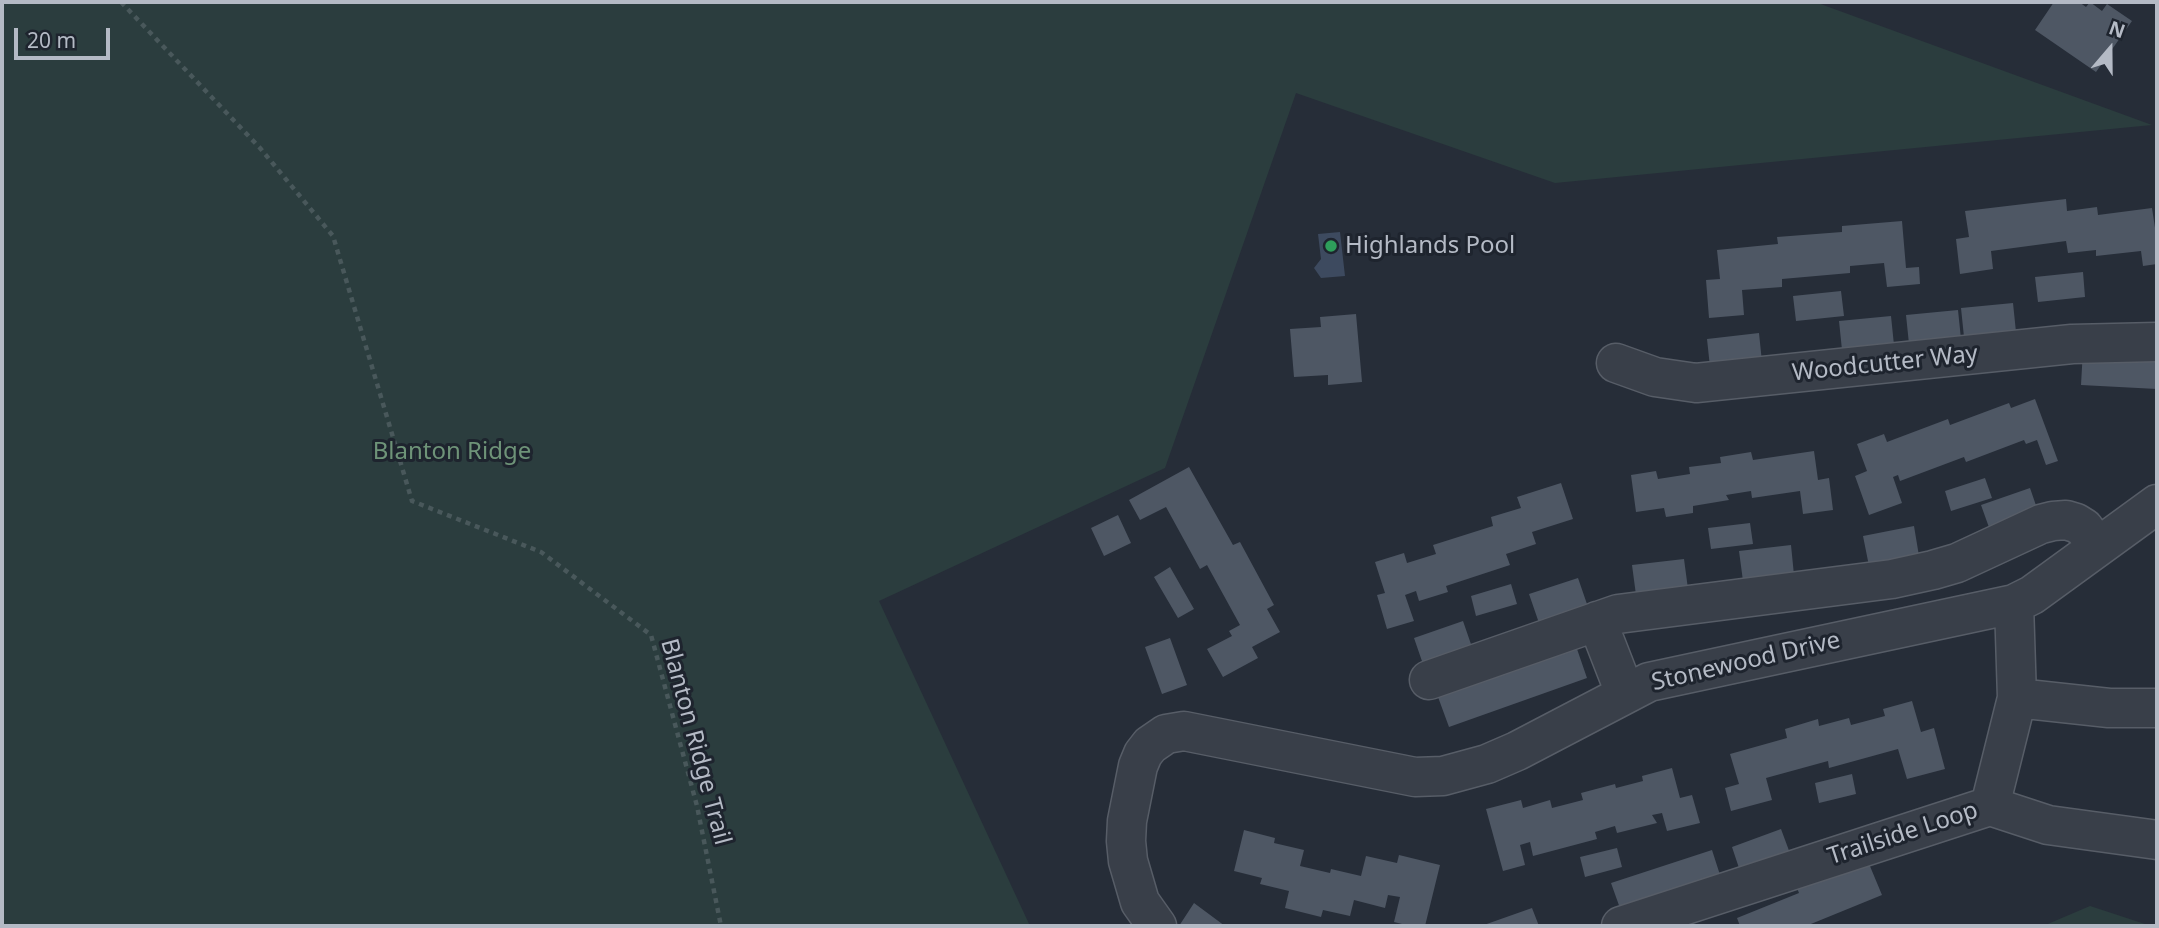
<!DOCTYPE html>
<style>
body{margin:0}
#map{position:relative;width:2159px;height:928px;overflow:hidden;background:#262d38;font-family:"Noto Sans",sans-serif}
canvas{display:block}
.frame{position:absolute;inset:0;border:4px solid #b4bac5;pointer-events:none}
.north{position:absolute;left:2075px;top:14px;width:70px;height:70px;-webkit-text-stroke:5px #1e242e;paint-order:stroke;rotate:20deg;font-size:19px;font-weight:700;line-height:28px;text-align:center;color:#b4bac5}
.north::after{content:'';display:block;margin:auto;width:24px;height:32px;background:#b4bac5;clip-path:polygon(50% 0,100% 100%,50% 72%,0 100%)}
.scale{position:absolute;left:14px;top:28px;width:96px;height:32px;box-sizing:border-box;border:4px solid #b4bac5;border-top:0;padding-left:9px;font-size:21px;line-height:24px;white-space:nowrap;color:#b4bac5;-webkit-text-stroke:5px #1e242e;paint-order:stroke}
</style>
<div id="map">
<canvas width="2159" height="928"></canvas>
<div class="frame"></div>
<div class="north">N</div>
<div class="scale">20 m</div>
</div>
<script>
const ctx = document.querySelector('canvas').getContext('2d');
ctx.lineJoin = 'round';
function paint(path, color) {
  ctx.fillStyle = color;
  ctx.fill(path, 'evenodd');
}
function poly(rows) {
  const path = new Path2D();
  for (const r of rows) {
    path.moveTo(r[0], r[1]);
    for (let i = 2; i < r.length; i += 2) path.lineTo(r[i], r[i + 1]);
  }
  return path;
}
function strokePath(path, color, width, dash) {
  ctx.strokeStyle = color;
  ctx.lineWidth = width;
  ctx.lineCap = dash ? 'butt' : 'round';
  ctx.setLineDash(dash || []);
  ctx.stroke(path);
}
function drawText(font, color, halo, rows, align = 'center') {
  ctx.font = font + ' "Noto Sans",sans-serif';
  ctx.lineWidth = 6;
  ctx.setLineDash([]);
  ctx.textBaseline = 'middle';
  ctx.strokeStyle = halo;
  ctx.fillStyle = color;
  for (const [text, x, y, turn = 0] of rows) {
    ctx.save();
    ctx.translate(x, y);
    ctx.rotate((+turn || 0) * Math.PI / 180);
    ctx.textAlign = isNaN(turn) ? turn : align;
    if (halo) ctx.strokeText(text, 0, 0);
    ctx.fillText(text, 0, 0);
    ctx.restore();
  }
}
const green = poly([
 [2,2,1815,2,2152,125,1555,183,1296,93,1165,468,879,601,1030,926,2,926],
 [2090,906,2151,926,2152,926,2043,926]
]);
const water = poly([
 [1340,232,1345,276,1321,278,1314,268,1321,259,1318,234]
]);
const building = poly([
 [2054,2,2079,2,2086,7,2090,2,2102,11,2107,4,2132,21,2096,72,2035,30],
 [2066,199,2067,211,2097,207,2098,215,2152,208,2157,241,2157,264,2143,266,2141,251,2096,256,2096,250,2068,253,2066,241,1991,251,1993,269,1960,274,1956,239,1969,237,1965,211],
 [1902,221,1906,268,1919,267,1920,284,1887,287,1884,263,1850,266,1850,273,1782,279,1782,287,1742,290,1744,315,1709,318,1706,280,1720,279,1717,250,1778,244,1777,237,1842,232,1842,226],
 [2083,272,2085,297,2038,302,2035,277],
 [1841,291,1844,316,1796,321,1793,296],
 [2013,303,2016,332,1964,337,1961,308],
 [1958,310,1961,339,1909,344,1906,315],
 [1356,314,1362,382,1328,385,1328,375,1294,377,1290,329,1321,327,1320,317],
 [1891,316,1894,345,1842,350,1839,321],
 [1759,333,1762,362,1710,367,1707,339],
 [2083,349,2157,353,2157,389,2081,385],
 [2035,399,2058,461,2046,465,2037,440,2026,444,2024,440,1966,462,1964,457,1900,481,1898,475,1893,477,1902,503,1869,515,1855,476,1867,471,1857,444,1884,434,1887,442,1948,419,1950,425,2009,403,2011,408],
 [1814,451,1818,480,1829,478,1833,510,1803,514,1800,491,1752,498,1751,491,1726,495,1729,500,1693,506,1693,513,1666,517,1664,508,1636,512,1631,475,1656,471,1658,479,1690,474,1689,467,1721,463,1720,457,1751,452,1753,460],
 [1189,467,1233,545,1240,542,1274,605,1267,609,1280,632,1252,647,1258,658,1223,677,1207,649,1232,636,1229,631,1240,625,1207,565,1200,569,1166,507,1140,520,1129,500],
 [1985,478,1992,498,1951,511,1945,491],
 [1561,483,1573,519,1532,532,1536,544,1506,554,1510,565,1446,586,1448,592,1419,601,1416,591,1405,595,1414,621,1387,629,1377,595,1385,593,1375,562,1404,553,1407,563,1436,554,1433,545,1493,526,1491,517,1521,508,1517,497],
 [2030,488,2040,517,1991,533,1981,505],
 [1118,515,1131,543,1104,556,1091,528],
 [1750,523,1753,544,1711,549,1708,528],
 [1914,526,1919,556,1869,566,1863,536],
 [1791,545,1794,575,1743,581,1739,551],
 [1684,559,1688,589,1636,595,1632,565],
 [1170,567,1194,609,1178,618,1154,577],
 [1578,578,1588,607,1539,623,1529,594],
 [1511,584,1517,604,1476,616,1471,596],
 [1463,621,1473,650,1424,667,1414,638],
 [1170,638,1187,685,1162,694,1145,647],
 [1577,649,1587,678,1449,727,1438,697],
 [1912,701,1921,732,1934,728,1945,769,1907,779,1898,749,1829,768,1828,761,1766,778,1772,800,1731,811,1725,788,1739,784,1730,754,1787,738,1785,729,1818,719,1819,726,1849,718,1851,725,1885,716,1883,709],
 [1672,768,1680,798,1692,795,1700,823,1667,831,1662,813,1652,815,1657,823,1617,833,1615,826,1595,832,1597,839,1533,856,1530,842,1520,845,1525,865,1503,871,1486,809,1521,800,1523,808,1550,800,1552,808,1583,800,1581,793,1615,784,1616,788,1643,781,1642,776],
 [1852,774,1856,794,1819,803,1815,783],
 [1781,829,1791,856,1741,874,1732,847],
 [1244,830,1275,838,1274,843,1304,850,1300,866,1330,873,1331,869,1361,876,1366,856,1397,863,1399,855,1440,865,1425,926,1410,926,1394,922,1400,897,1388,895,1385,908,1354,900,1350,916,1323,910,1321,917,1285,908,1289,891,1260,884,1262,878,1234,871],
 [1617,848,1622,867,1585,877,1580,857],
 [1712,850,1721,878,1621,911,1611,883],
 [1867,859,1882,895,1806,926,1740,926,1737,918,1799,893,1797,888],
 [1194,903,1225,926,1179,926],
 [1532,908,1539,926,1481,926]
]);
const path = poly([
 [121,2,260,148,333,236,412,501,541,552,651,635,697,806,721,926]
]);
const minor = poly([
 [1616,363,1655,377,1696,383,2072,344,2157,342],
 [1597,621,1625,693],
 [1429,680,1618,614,1892,579,1933,570,1957,563,2041,524,2053,521,2066,520,2076,523,2084,528,2097,547],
 [2017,698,2109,708,2157,708],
 [1990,806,2017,698,2014,604],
 [1990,806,2048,825,2157,840],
 [1157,926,1140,902,1128,861,1126,841,1127,821,1138,766,1143,754,1150,745,1166,734,1184,731,1415,777,1443,776,1487,764,1517,751,1649,682,2014,604,2032,595,2157,504],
 [1621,926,1990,806]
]);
const markers = [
 [1331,246,7,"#2e9e5b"]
];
const poiNames = [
 ["Highlands Pool",1345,246]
];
const streetNames = [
 ["Woodcutter Way",1885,364,-6],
 ["Stonewood Drive",1746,662,-13],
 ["Blanton Ridge Trail",695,742,75],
 ["Trailside Loop",1903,834,-18]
];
const parkNames = [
 ["Blanton Ridge",452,452]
];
paint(green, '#2b3d3e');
paint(water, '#3d4a5f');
paint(building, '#4e5764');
strokePath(minor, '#575d67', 41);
strokePath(path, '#49585b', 4.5, [5, 5]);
strokePath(minor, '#393f49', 38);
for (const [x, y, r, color] of markers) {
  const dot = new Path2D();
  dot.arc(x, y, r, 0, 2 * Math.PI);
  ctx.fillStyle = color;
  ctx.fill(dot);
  strokePath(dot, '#1e242e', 2.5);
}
drawText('24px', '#b4bac5', '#1e242e', poiNames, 'left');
drawText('24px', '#b4bac5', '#1e242e', streetNames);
drawText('24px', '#6e9378', '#1e242e', parkNames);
</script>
